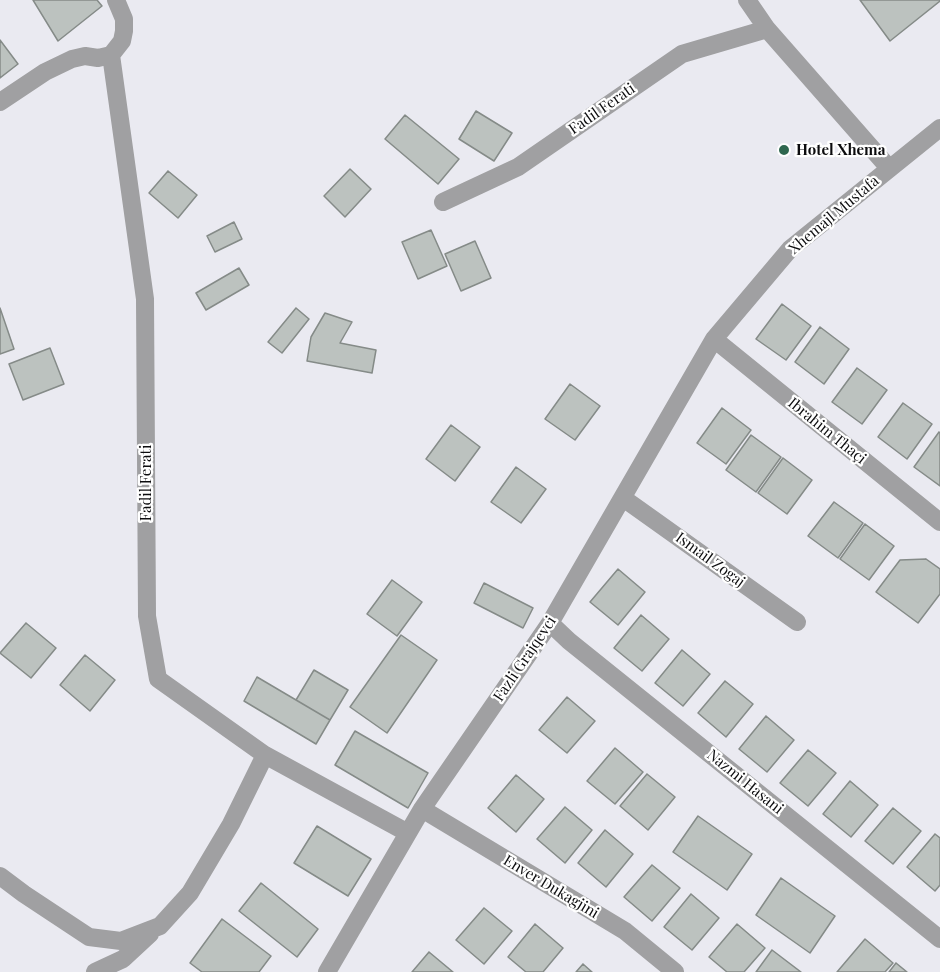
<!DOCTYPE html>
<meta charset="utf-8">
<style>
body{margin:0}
canvas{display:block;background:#eaeaf1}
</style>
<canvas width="940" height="972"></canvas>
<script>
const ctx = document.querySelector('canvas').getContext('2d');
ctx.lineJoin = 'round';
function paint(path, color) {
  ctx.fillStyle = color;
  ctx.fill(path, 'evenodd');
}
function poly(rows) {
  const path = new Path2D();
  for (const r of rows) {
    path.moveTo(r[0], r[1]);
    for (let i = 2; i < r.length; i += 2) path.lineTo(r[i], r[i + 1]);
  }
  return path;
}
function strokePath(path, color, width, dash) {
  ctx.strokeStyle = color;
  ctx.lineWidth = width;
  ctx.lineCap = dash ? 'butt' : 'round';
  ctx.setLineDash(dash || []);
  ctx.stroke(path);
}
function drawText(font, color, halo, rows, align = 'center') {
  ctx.font = font + ' "Playfair Display",serif';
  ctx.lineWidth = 4.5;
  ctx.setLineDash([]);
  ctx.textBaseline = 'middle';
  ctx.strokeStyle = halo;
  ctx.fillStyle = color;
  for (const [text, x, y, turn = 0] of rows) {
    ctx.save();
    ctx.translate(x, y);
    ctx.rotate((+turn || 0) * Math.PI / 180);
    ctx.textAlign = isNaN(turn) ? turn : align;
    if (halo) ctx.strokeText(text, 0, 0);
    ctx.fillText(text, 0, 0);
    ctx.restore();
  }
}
const building = poly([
 [33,0,97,0,102,6,58,41,33,0],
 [860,0,940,0,940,1,890,41,860,0],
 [0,40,18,64,0,78,0,40],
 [476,111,512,133,494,161,459,139,476,111],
 [405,115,459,159,438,184,385,139,405,115],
 [350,169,371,189,345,217,324,196,350,169],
 [168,171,197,195,178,218,149,193,168,171],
 [234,222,242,239,215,252,207,236,234,222],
 [431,230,447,266,418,279,402,242,431,230],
 [475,241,491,278,461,291,445,254,475,241],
 [239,268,249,285,206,310,196,293,239,268],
 [782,304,811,326,786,360,756,339,782,304],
 [0,308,14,349,0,354,0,308],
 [296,308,309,319,282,353,268,342,296,308],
 [325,313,352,322,340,343,376,350,372,373,307,361,311,337,325,313],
 [820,327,849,349,824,384,795,362,820,327],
 [50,348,64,384,23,400,9,364,50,348],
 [857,368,887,390,862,424,832,402,857,368],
 [570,384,600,406,575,440,545,419,570,384],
 [903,403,932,424,907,459,878,437,903,403],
 [722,408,751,430,726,464,697,443,722,408],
 [451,425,480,447,455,481,426,459,451,425],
 [939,432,940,433,940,486,914,467,939,432],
 [751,435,781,457,756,492,726,470,751,435],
 [783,458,812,480,787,514,758,493,783,458],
 [516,467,546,489,521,523,491,502,516,467],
 [834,502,863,523,838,558,808,536,834,502],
 [865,524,894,546,869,580,840,559,865,524],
 [926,559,940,569,940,594,918,623,876,592,900,560,926,559],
 [618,569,645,592,618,625,590,602,618,569],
 [392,580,422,602,397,636,367,614,392,580],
 [484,583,533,608,523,628,474,603,484,583],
 [641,615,669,639,642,671,614,648,641,615],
 [26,623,56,648,31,678,0,653,26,623],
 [401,635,437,660,387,733,350,707,401,635],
 [682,650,710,674,683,706,655,683,682,650],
 [85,655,115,680,90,711,60,685,85,655],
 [314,670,348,690,330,720,296,700,314,670],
 [257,677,330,720,316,744,244,701,257,677],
 [725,681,753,704,726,737,698,713,725,681],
 [567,697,595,721,567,753,539,730,567,697],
 [766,716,794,740,767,772,739,749,766,716],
 [355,731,428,773,408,808,335,765,355,731],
 [615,748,643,772,615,804,587,781,615,748],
 [808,750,836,773,808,806,780,783,808,750],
 [647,774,675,797,648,830,620,806,647,774],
 [516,775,544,799,516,832,488,808,516,775],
 [850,781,878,805,851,837,823,814,850,781],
 [565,807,592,830,565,863,537,839,565,807],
 [893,808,921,831,893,864,865,841,893,808],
 [698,816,752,854,727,890,673,852,698,816],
 [317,826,371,859,348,896,294,863,317,826],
 [605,830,633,854,606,887,578,863,605,830],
 [935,834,940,838,940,885,935,891,907,867,935,834],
 [652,865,680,888,652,921,624,897,652,865],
 [781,878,835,916,810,953,756,915,781,878],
 [261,883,318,929,297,957,239,911,261,883],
 [691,894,719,918,692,950,664,927,691,894],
 [484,908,512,931,484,964,456,940,484,908],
 [222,919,271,956,259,972,202,972,190,963,222,919],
 [535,924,563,948,543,972,526,972,508,957,535,924],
 [737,924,765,948,744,972,727,972,709,957,737,924],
 [865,939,893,963,885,972,837,972,865,939],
 [772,950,801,972,756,972,772,950],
 [429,952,453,972,412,972,429,952],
 [896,963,907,972,889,972,896,963],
 [583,964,592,972,576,972,583,964]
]);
const minor = poly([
 [116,0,124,19,124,31,122,41,111,55,145,299,147,616,158,679,265,755,408,833],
 [747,0,767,29,889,168],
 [0,102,45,72,72,59,85,56,98,58,111,55],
 [443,202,518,167,682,54,767,29],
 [714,339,940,522],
 [623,498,797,622],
 [550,623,569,641,940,939],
 [422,809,625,931,675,972],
 [0,876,24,894,89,937,121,941,160,926,190,893,231,824,265,755],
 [95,972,123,959,150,934],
 [327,972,422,809,550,623,714,339,790,249,940,128]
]);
const markers = [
 [784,150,6,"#2f674f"]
];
const streetNames = [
 ["Fadil Ferati",602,109,-35],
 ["Xhemajl Mustafa",834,215,-40],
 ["Ibrahim Thaçi",827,431,39],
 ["Fadil Ferati",146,483,-90],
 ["Ismail Zogaj",710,560,36],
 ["Fazli Grajqevci",525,659,-56],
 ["Nazmi Hasani",745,782,39],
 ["Enver Dukagjini",551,887,31]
];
const poiNames = [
 ["Hotel Xhema",796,150]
];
paint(building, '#bcc2bf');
strokePath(building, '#858b88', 1.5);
strokePath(minor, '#a0a0a2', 18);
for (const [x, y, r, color] of markers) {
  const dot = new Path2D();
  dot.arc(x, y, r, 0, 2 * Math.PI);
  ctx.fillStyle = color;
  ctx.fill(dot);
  strokePath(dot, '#fff', 2);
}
drawText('15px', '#0c0c0e', '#fff', streetNames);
drawText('bold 15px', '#0c0c0e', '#fff', poiNames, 'left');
</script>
